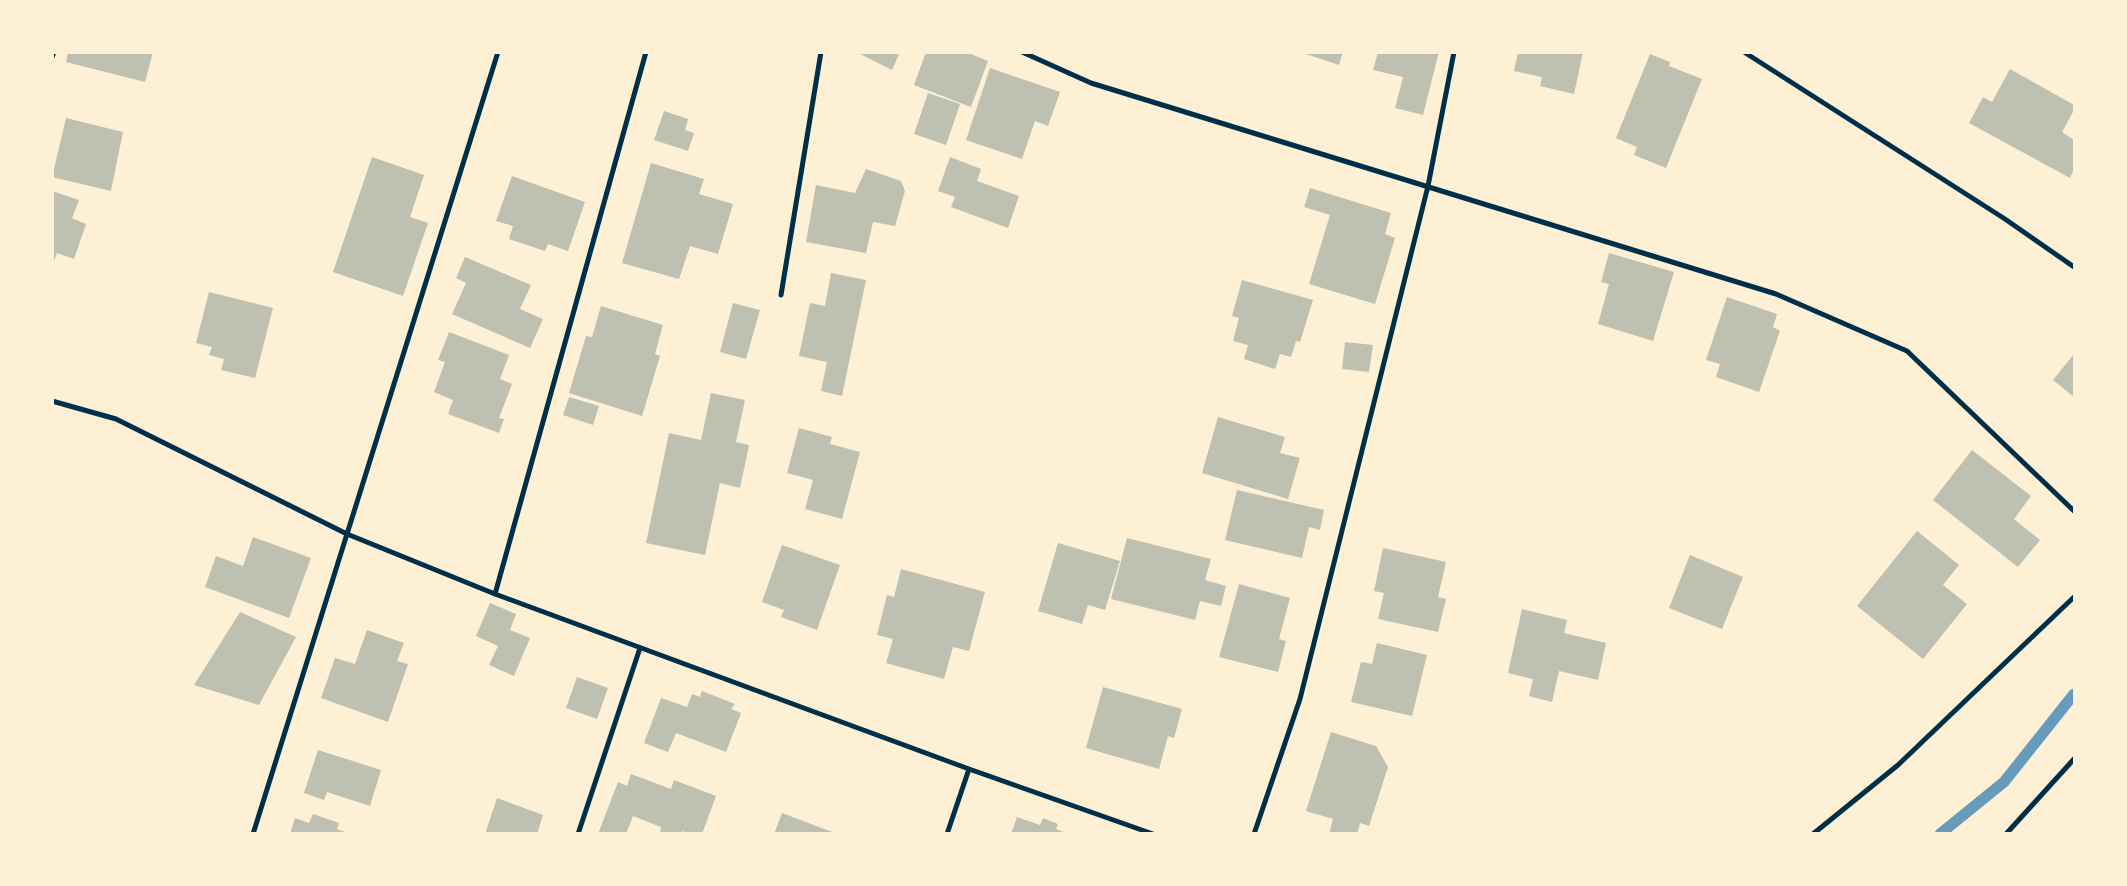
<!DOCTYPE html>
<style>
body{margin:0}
#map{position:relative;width:2127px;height:886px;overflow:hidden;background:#fdf0d5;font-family:Commissioner,sans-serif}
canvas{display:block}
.frame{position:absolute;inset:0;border:54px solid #fdf0d5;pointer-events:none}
</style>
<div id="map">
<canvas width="2127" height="886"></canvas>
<div class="frame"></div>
</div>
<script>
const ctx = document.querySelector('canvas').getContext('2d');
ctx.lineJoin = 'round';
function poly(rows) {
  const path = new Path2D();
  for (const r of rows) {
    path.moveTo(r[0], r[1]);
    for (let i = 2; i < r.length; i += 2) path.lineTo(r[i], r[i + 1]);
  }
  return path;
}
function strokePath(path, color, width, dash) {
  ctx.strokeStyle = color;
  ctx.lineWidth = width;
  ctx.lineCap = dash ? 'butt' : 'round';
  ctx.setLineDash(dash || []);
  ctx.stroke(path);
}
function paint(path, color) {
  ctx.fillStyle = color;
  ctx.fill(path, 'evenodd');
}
const stream = poly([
 [1940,834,2004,782,2074,694]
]);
const building = poly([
 [68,52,153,52,145,82,66,62],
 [856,52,900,52,892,70],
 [926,52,966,52,988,61,971,107,914,85],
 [1300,52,1343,52,1339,65],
 [1378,52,1439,52,1423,115,1395,108,1403,77,1373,70],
 [1518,52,1583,52,1574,94,1540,86,1542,77,1514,71],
 [1650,54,1670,62,1669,66,1702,79,1666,168,1634,155,1637,147,1616,138],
 [990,68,1060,92,1048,126,1035,121,1022,159,966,140],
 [2010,69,2074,105,2074,110,2062,132,2074,140,2074,169,2070,178,1969,123,1983,97,1992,102],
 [928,93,960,104,946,145,914,134],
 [664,111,688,119,685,130,694,133,688,151,654,140],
 [66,118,123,132,111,191,52,177],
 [372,157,424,175,410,217,428,223,403,296,333,272],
 [950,157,981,169,977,181,1019,196,1008,228,951,207,955,197,938,191],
 [651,163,704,179,699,194,733,204,718,254,690,246,679,279,622,263],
 [866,169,901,181,905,191,895,226,873,222,866,253,806,242,816,185,855,193],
 [512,176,585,202,568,251,548,244,545,251,509,239,513,226,496,221],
 [1310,188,1391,213,1385,234,1395,238,1375,304,1309,284,1330,215,1304,207],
 [52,191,79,200,72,218,86,224,74,259,57,253,53,264],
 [1609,253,1674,272,1653,341,1598,324,1609,284,1601,282],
 [465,257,531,285,520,309,543,319,530,348,452,314,466,283,456,278],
 [831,273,866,280,842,396,821,391,827,362,799,356,810,303,825,306],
 [1242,280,1313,300,1300,342,1296,341,1291,357,1280,354,1275,369,1244,359,1248,345,1233,341,1239,318,1232,316],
 [209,292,273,308,255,378,221,370,224,359,209,355,212,347,196,343],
 [1727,297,1777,314,1773,327,1780,331,1759,392,1716,377,1720,364,1706,360],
 [733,303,760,310,746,359,720,352],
 [601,306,663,325,655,354,660,356,642,416,569,393,586,336,592,337],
 [449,332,509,355,500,379,512,384,499,418,504,419,499,433,448,414,453,400,434,392,445,362,438,360],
 [1345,342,1373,345,1369,372,1342,369],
 [2074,354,2074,397,2053,380],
 [711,393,745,400,736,442,749,445,740,488,720,483,705,555,646,543,669,433,701,440],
 [569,397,599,406,593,425,563,415],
 [1218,417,1285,437,1280,453,1300,458,1288,499,1202,473],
 [799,428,832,437,830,444,860,452,842,519,805,509,813,480,787,473],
 [1972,450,2031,496,2014,519,2040,540,2018,567,1933,500],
 [1237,490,1324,510,1320,530,1309,527,1302,558,1225,540],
 [1917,531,1959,565,1943,585,1967,604,1923,659,1857,606],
 [253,537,311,558,289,618,205,587,216,556,243,566],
 [1127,538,1211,559,1205,580,1226,586,1221,606,1200,601,1195,620,1111,599],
 [1058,543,1120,561,1105,610,1088,605,1082,624,1038,611],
 [782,545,840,565,817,630,781,617,784,610,762,602],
 [1383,548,1446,562,1438,597,1446,599,1438,632,1378,619,1384,593,1374,591],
 [1690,555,1743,577,1722,629,1669,608],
 [901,569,985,592,969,651,953,647,944,679,886,663,893,639,877,635,887,595,894,597],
 [1239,584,1290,598,1279,639,1286,641,1278,672,1219,657],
 [490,603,516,614,510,630,530,638,514,676,489,665,498,646,476,636],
 [1522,609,1567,620,1564,633,1606,643,1598,680,1559,671,1552,702,1529,696,1533,679,1508,673],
 [240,612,296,637,259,705,194,685],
 [367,630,404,643,397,661,408,664,388,722,321,698,335,658,355,664],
 [1377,643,1427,655,1412,716,1351,702,1361,662,1372,664],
 [577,677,608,688,597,719,566,708],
 [1103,687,1182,709,1174,738,1168,736,1159,769,1086,748],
 [702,691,735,704,731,709,741,713,726,752,676,733,668,752,644,743,661,698,687,707,692,694,700,697],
 [1331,732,1376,746,1388,767,1369,826,1360,823,1357,834,1329,834,1333,819,1306,811],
 [318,750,381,770,370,806,327,792,324,800,304,793],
 [631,774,671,789,674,780,716,796,702,834,690,834,682,831,681,834,660,834,661,827,633,816,626,834,598,834,618,782,627,786],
 [497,798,543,815,537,834,485,834],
 [782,813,835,833,835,834,774,834],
 [313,814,339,823,337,829,350,834,290,834,295,818,309,823],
 [1017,817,1040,825,1043,818,1058,824,1056,829,1068,834,1011,834]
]);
const minor = poly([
 [1022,52,1091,83,1776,294,1907,351,2074,511],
 [1744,52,2005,219,2074,267],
 [52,57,54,52],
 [781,295,821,52],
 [52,401,116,419,347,534,495,594,969,769,1153,834],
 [495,594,646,52],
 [253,834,498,52],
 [578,834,640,648],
 [947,834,969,769],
 [1254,834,1300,699,1428,186,1454,52],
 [1813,834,1898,765,2074,597],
 [2006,834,2074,759]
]);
strokePath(stream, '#669bbc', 11);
paint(building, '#bec0b2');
strokePath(minor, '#003049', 5);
</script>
